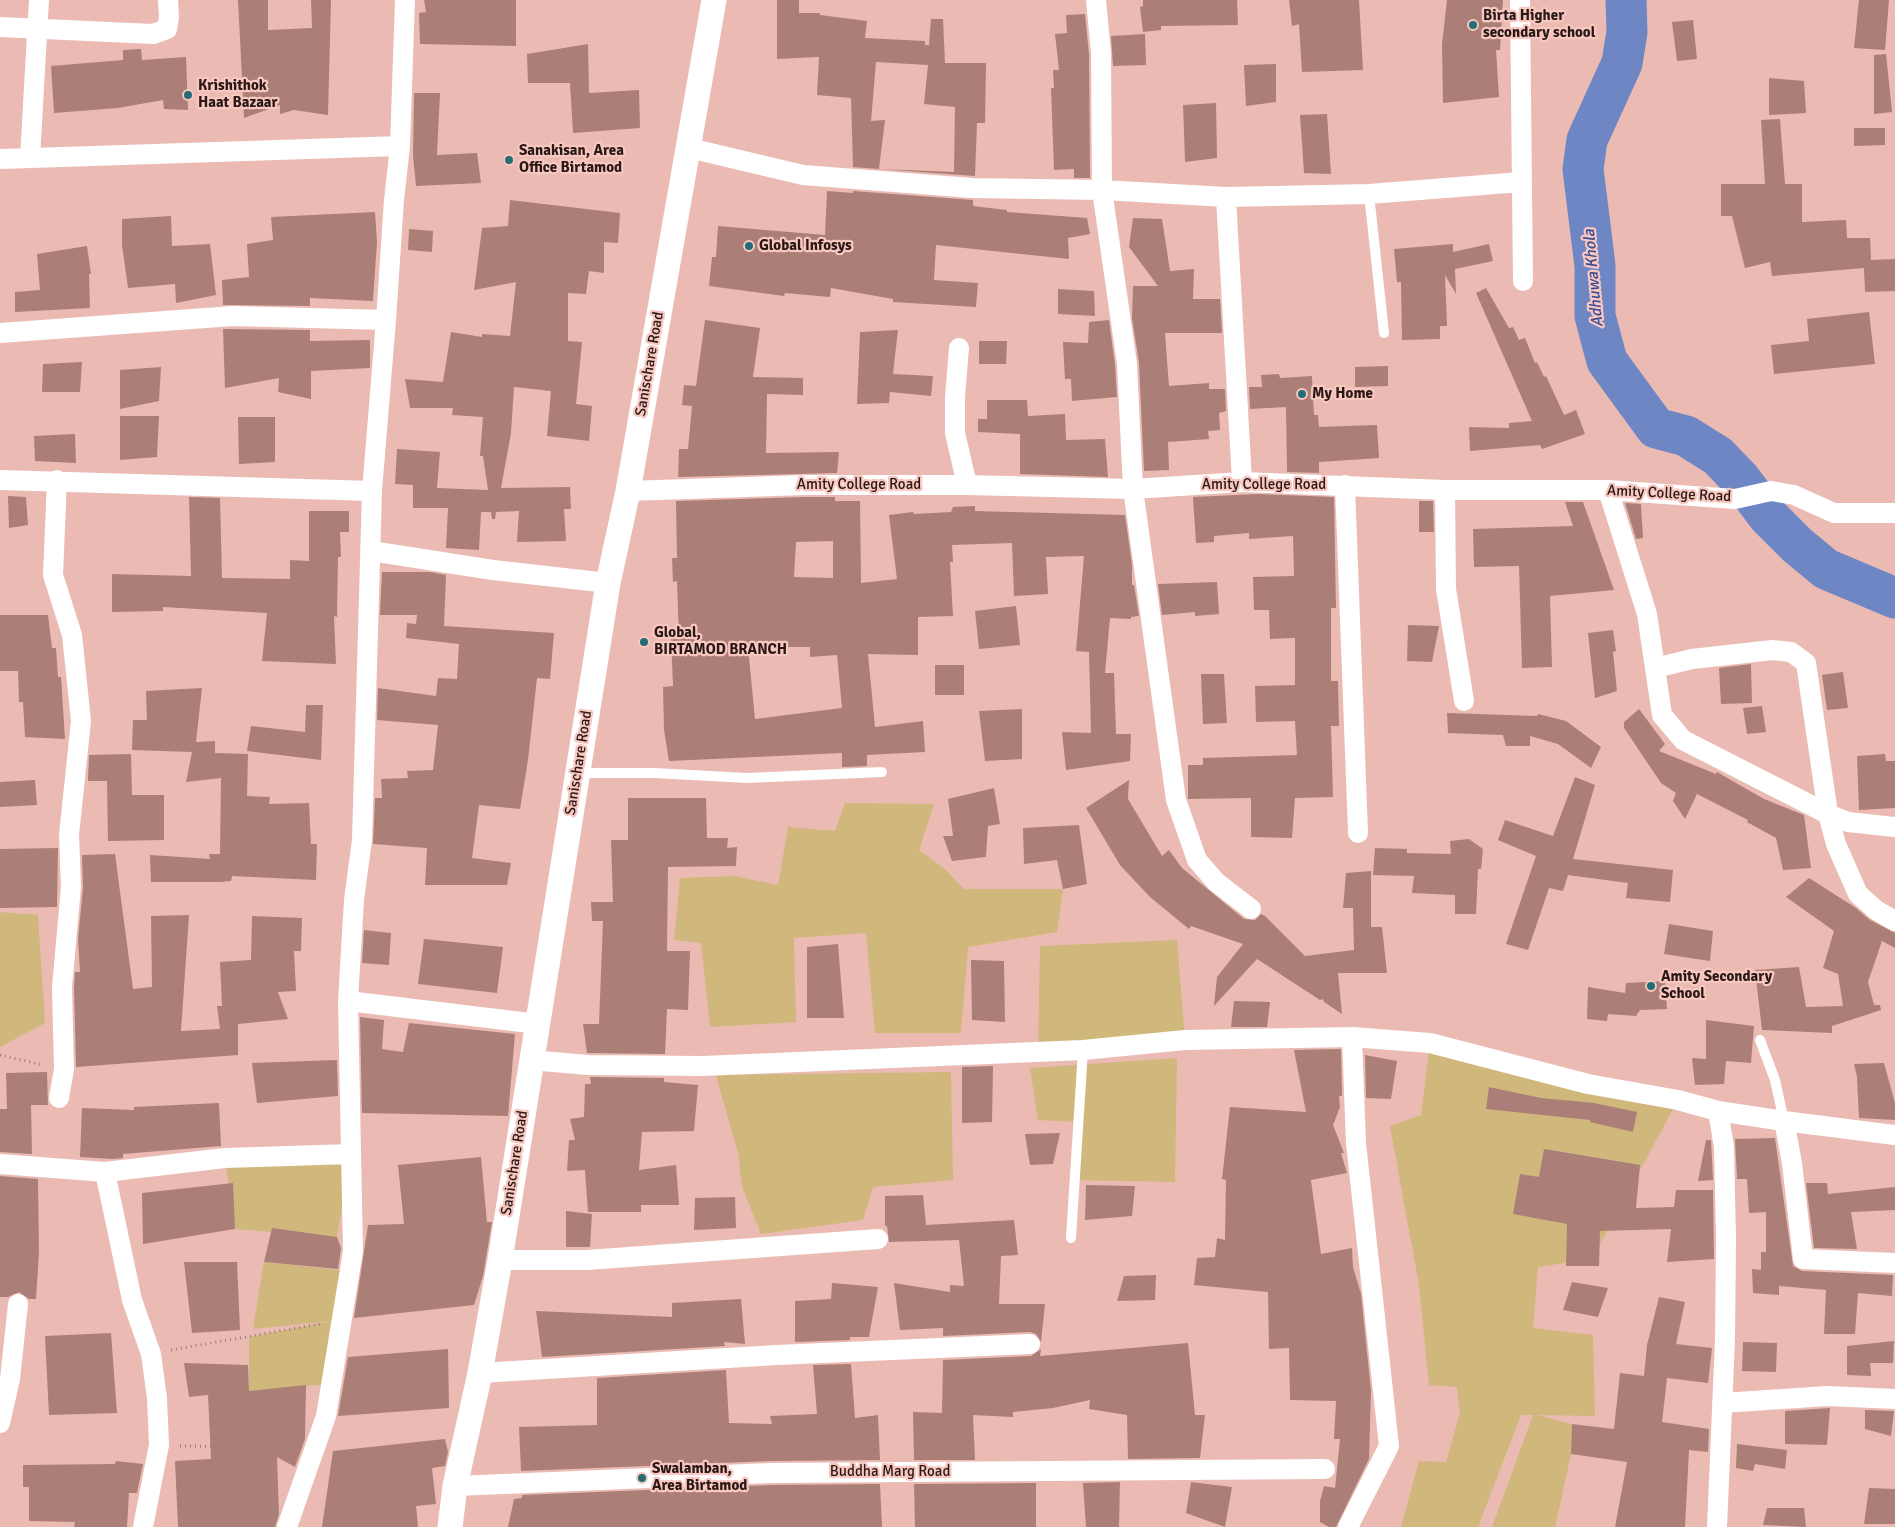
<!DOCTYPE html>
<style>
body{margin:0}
canvas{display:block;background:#eabab3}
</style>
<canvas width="1895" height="1527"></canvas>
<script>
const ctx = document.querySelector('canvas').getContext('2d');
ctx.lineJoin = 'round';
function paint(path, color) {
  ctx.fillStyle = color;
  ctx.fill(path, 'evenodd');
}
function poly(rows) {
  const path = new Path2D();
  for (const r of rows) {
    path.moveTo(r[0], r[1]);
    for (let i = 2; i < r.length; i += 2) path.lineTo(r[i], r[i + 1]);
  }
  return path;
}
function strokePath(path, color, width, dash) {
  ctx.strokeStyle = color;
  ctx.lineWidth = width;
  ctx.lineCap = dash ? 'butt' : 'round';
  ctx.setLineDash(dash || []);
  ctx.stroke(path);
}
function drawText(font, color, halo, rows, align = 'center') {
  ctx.font = font + ' Signika,sans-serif';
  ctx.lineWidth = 4.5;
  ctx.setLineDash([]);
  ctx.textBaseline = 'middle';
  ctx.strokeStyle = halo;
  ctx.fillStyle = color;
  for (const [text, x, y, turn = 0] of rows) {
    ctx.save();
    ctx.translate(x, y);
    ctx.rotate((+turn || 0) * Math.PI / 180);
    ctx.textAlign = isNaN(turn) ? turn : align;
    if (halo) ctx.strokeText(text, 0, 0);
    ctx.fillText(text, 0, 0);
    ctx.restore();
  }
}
const green = poly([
 [845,803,934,804,919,850,945,869,964,889,1063,889,1057,932,968,947,961,1033,875,1033,866,933,794,938,796,1022,710,1027,701,943,674,940,680,878,734,876,778,885,788,827,835,831],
 [0,912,38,915,45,1023,0,1047],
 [1177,940,1185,1040,1038,1050,1040,946],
 [1430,1043,1678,1100,1592,1259,1538,1267,1533,1328,1593,1335,1595,1416,1537,1415,1572,1424,1571,1454,1555,1527,1492,1527,1533,1415,1521,1415,1478,1527,1401,1527,1419,1461,1446,1462,1460,1413,1457,1387,1429,1385,1419,1285,1390,1126,1421,1115],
 [1177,1058,1175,1182,1070,1180,1079,1122,1038,1120,1030,1068],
 [951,1072,953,1180,873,1187,863,1220,761,1234,742,1187,738,1153,716,1075],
 [351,1154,337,1237,235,1229,225,1158],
 [264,1262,349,1271,331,1384,249,1391,249,1337,332,1321,253,1329]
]);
const river = poly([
 [1626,0,1627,32,1622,63,1587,140,1583,169,1595,266,1595,316,1607,361,1656,428,1686,436,1718,456,1741,480,1768,516,1797,545,1826,569,1895,598]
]);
const building = poly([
 [238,0,268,0,268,30,312,28,311,0,331,0,328,115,294,110,280,114,280,105,244,118],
 [424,0,516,0,516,46,420,44,419,13,426,12],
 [777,0,799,0,799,13,820,13,820,15,867,21,865,38,925,41,925,45,929,45,931,19,943,19,945,63,986,63,985,123,977,123,975,176,879,169,954,172,955,107,924,104,928,65,876,62,871,121,885,120,879,169,853,167,851,98,817,95,819,57,777,59],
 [1143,0,1237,0,1238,25,1161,26,1161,30,1143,32,1140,7,1143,6],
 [1289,0,1359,0,1363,70,1302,72,1299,24,1292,26],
 [1447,0,1503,0,1500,50,1496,50,1499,97,1443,103,1442,44],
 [1859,0,1889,0,1885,50,1854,48],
 [1085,14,1089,54,1090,178,1074,178,1074,169,1054,170,1051,88,1054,88,1053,70,1059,70,1055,34,1067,33,1066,15],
 [1693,20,1697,59,1677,61,1672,22],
 [1145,34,1146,65,1113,66,1111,36],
 [588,44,589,93,639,90,640,128,573,133,570,83,528,83,527,54],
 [141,49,142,60,186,57,188,110,164,109,163,100,118,108,54,113,51,66,123,60,123,50],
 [1886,54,1892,112,1874,114,1874,55],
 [1276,64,1276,102,1246,106,1244,65],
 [1769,78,1804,81,1806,113,1769,115],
 [414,93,440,93,437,155,477,153,481,183,416,186,413,156],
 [1216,103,1217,158,1185,162,1183,105],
 [1327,114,1331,174,1304,173,1300,115],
 [1780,119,1785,184,1802,184,1802,222,1846,220,1847,238,1870,238,1871,260,1895,259,1895,291,1865,292,1864,268,1772,276,1770,262,1745,268,1732,216,1721,216,1721,184,1765,184,1761,120],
 [1854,128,1885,128,1885,145,1854,146],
 [827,191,853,193,853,191,973,200,973,206,1007,210,1007,212,1087,218,1090,234,1068,238,1069,259,936,245,934,280,978,283,976,307,893,302,893,299,831,288,830,297,785,293,784,296,709,286,712,257,716,257,718,226,825,235],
 [510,200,620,213,618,243,604,242,604,273,589,271,586,294,568,293,568,341,582,342,576,404,592,406,589,441,547,436,551,391,514,387,511,433,501,488,570,487,571,509,564,509,566,541,517,542,519,511,496,512,495,519,492,519,491,512,481,512,479,550,446,548,448,508,413,508,413,485,395,484,397,449,440,452,437,488,488,490,483,456,480,456,483,417,452,415,453,408,410,408,405,379,443,382,451,332,482,337,482,334,510,336,516,282,474,290,482,228,508,226],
 [375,212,377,242,373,301,310,298,310,306,223,305,222,280,249,277,247,244,273,240,271,217],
 [171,216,172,246,210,244,216,295,176,303,175,284,128,288,122,245,122,219],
 [1133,218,1162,219,1170,271,1194,269,1193,299,1220,299,1222,333,1165,333,1169,386,1209,383,1209,389,1225,389,1226,411,1219,413,1220,430,1208,431,1209,439,1168,442,1169,470,1144,471,1139,363,1132,318,1133,286,1158,286,1129,247],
 [409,229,433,231,432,252,408,250],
 [1453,244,1453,252,1489,244,1493,261,1455,269,1456,294,1445,275,1447,326,1440,326,1440,339,1402,340,1401,282,1397,282,1394,249],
 [87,246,91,274,89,274,90,308,15,312,15,292,40,290,37,254],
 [1486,288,1509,328,1513,327,1519,340,1525,338,1535,363,1537,362,1544,377,1546,376,1564,415,1576,410,1585,434,1542,449,1540,445,1470,451,1469,427,1509,428,1509,423,1532,421,1476,293],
 [1058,289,1094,291,1095,316,1058,314],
 [1869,312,1875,364,1774,374,1771,345,1809,341,1807,319],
 [705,320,760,328,753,377,803,378,803,395,767,394,766,453,839,452,837,473,678,477,679,449,688,449,692,406,682,405,684,385,696,386],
 [1109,320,1115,365,1117,397,1072,401,1071,379,1065,379,1063,342,1088,343,1089,322],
 [223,329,310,330,310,341,370,340,370,368,311,371,311,399,278,392,279,378,225,388],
 [898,330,893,374,933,376,931,396,890,392,889,403,857,404,860,332],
 [979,341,1007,341,1006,364,979,364],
 [82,362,80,392,42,392,43,364],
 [1388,366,1388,386,1355,387,1355,367],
 [161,367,159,401,120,409,120,370],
 [1279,374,1280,378,1312,376,1314,415,1318,415,1319,427,1377,425,1379,458,1319,462,1319,473,1287,472,1286,407,1250,409,1249,387,1262,387,1261,375],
 [987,400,1027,400,1028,416,1065,414,1066,440,1105,439,1108,477,1020,474,1020,434,978,432,978,419,987,419],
 [120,416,159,416,157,457,120,460],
 [238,417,275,417,275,462,239,464],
 [75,434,76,463,35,461,34,436],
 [1258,494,1334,497,1336,608,1331,608,1331,681,1338,681,1339,726,1331,726,1333,797,1295,798,1292,838,1251,837,1251,798,1188,799,1188,765,1203,765,1203,758,1297,755,1295,721,1256,722,1255,686,1295,685,1295,638,1270,639,1269,610,1254,610,1253,577,1294,576,1293,536,1249,539,1249,533,1214,536,1214,542,1196,543,1193,497],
 [8,496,26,497,28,525,9,528],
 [189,497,220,498,222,578,290,579,290,560,309,561,309,511,349,511,349,532,340,532,341,557,338,557,337,617,334,616,336,664,262,661,267,613,163,607,163,611,112,612,112,574,191,576],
 [805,497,835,497,835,501,860,501,861,583,897,579,889,515,913,512,914,514,951,512,953,507,975,506,975,511,1125,515,1132,565,1132,585,1134,585,1139,616,1131,617,1131,619,1110,618,1105,673,1114,673,1116,734,1131,734,1130,761,1066,770,1062,732,1091,733,1089,652,1076,651,1084,556,1046,557,1048,594,1014,596,1012,543,952,545,953,562,950,562,953,616,918,617,918,655,868,654,875,727,923,721,925,752,867,755,867,766,845,767,842,767,842,753,669,761,664,730,663,687,673,686,671,638,679,638,677,581,673,582,672,558,677,558,676,501],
 [833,541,833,578,794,577,796,542],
 [748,647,810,647,810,657,837,655,842,708,755,719],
 [1419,501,1433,501,1434,532,1419,532],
 [1565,502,1583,502,1614,590,1550,596,1552,667,1522,668,1519,566,1474,567,1473,529,1573,526],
 [1625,503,1641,504,1643,538,1636,539],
 [382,572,430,572,446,575,444,626,554,633,550,679,537,678,528,760,520,809,479,805,472,858,511,863,507,885,425,885,427,848,373,844,375,798,382,798,381,779,408,778,407,771,433,770,438,725,377,720,378,688,436,696,438,678,457,679,459,644,406,638,407,623,416,624,417,615,380,615],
 [1217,582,1219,614,1195,616,1195,612,1162,615,1158,584],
 [1016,606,1020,645,979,649,975,611],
 [0,615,48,615,52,648,56,648,58,677,61,677,65,739,25,737,23,702,19,702,18,671,0,671],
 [1408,625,1439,626,1432,662,1407,661],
 [1613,630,1616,651,1613,652,1617,691,1595,698,1588,633],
 [1751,664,1752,703,1721,704,1719,668],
 [935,665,964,665,964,695,935,695],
 [1843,672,1848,708,1827,710,1822,675],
 [1201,674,1224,674,1227,723,1203,724],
 [202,688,196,742,215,741,215,753,248,754,247,796,270,797,269,804,309,803,311,844,317,844,316,880,232,876,231,881,221,882,151,882,150,855,210,859,209,854,220,854,221,778,186,782,192,752,132,750,133,720,147,720,146,691],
 [306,705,323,705,321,760,247,751,251,726,305,732],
 [1762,706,1766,732,1747,734,1743,708],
 [1022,709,1022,759,985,761,979,711],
 [1639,709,1665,744,1659,751,1716,774,1717,772,1764,799,1804,815,1811,868,1783,870,1776,838,1747,822,1748,820,1697,794,1685,819,1673,801,1676,793,1661,783,1624,728,1624,722],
 [1447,713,1537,716,1538,714,1566,721,1601,747,1591,768,1558,744,1530,736,1530,746,1506,746,1503,735,1448,733],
 [131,754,132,795,164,795,164,840,108,841,107,781,88,781,89,755],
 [1885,754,1886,761,1895,761,1895,808,1859,810,1857,756],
 [1575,777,1595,785,1573,859,1673,870,1670,902,1626,898,1628,883,1568,875,1563,891,1549,888,1528,950,1506,944,1536,856,1498,840,1505,820,1553,836],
 [35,780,37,805,0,807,0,782],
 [1129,780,1128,799,1162,856,1169,850,1182,868,1244,919,1255,920,1261,914,1265,916,1305,956,1354,950,1353,908,1343,908,1346,873,1371,871,1371,927,1382,927,1387,973,1338,973,1342,1014,1324,1002,1323,999,1320,1000,1257,959,1214,1006,1217,977,1243,944,1191,926,1189,929,1150,897,1120,865,1086,808],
 [994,788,1000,824,988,826,986,857,952,861,943,836,953,836,948,799],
 [628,798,706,798,707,838,728,838,727,848,737,847,736,866,668,867,667,951,690,951,688,1010,667,1009,665,1054,587,1053,583,1024,599,1024,603,921,592,921,591,902,613,902,611,840,628,840],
 [1079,825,1087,884,1063,889,1057,860,1024,864,1023,828],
 [1469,839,1483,849,1481,869,1478,869,1476,914,1455,914,1455,895,1412,893,1414,876,1373,875,1375,848,1407,849,1407,853,1451,854,1450,841],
 [58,848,57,907,0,908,0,849],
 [115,854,133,989,152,987,151,916,189,915,181,1031,220,1029,217,1006,222,1006,220,962,251,960,252,916,302,918,301,951,294,951,296,991,278,992,288,1019,238,1024,238,1055,76,1067,74,987,75,972,80,972,78,939,83,888,82,855],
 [1809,878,1856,908,1870,920,1895,933,1895,948,1882,941,1868,982,1874,1005,1880,1005,1881,1010,1832,1026,1832,1033,1762,1030,1755,970,1799,967,1806,1007,1843,1006,1838,974,1823,968,1834,931,1786,897],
 [1669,924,1713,931,1710,961,1664,954],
 [364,930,391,933,389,965,362,963],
 [424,939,503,947,497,993,418,984],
 [838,944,844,1018,807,1018,807,947],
 [971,960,1004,961,1005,1022,972,1020],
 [1665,981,1667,1009,1640,1010,1636,1016,1608,1014,1607,1021,1587,1019,1588,987,1625,993,1626,983],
 [1234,1001,1270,1002,1267,1027,1231,1027],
 [360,1017,384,1020,382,1049,403,1052,409,1023,515,1034,508,1116,362,1113],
 [1706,1020,1754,1026,1751,1063,1726,1061,1724,1084,1695,1085,1692,1058,1706,1059],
 [1341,1049,1342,1096,1339,1096,1340,1107,1333,1125,1344,1153,1341,1153,1347,1173,1311,1180,1321,1254,1352,1248,1353,1267,1361,1294,1371,1391,1369,1459,1336,1527,1329,1527,1320,1522,1320,1501,1324,1486,1335,1488,1340,1439,1334,1439,1336,1401,1290,1400,1289,1348,1269,1349,1268,1292,1194,1285,1197,1258,1215,1257,1217,1238,1225,1240,1226,1180,1222,1179,1230,1107,1306,1112,1294,1050],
 [1365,1055,1397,1061,1391,1099,1366,1098],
 [337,1060,338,1096,257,1103,252,1063],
 [1884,1063,1895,1103,1895,1120,1859,1118,1857,1077,1854,1064],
 [993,1066,992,1122,962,1123,962,1067],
 [47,1072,48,1105,31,1105,32,1154,0,1152,0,1109,7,1109,6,1073],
 [590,1077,664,1078,664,1082,698,1085,694,1131,642,1132,639,1170,676,1165,679,1205,641,1205,641,1212,588,1212,585,1170,567,1171,569,1140,575,1140,570,1119,584,1117,585,1084,591,1084],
 [1489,1087,1541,1098,1594,1103,1637,1112,1633,1132,1590,1122,1590,1120,1486,1109],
 [219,1103,221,1146,123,1154,123,1158,112,1159,80,1157,82,1108,134,1110,134,1107],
 [1060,1133,1053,1164,1030,1165,1025,1134],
 [1775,1138,1793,1266,1802,1271,1893,1275,1892,1296,1858,1293,1855,1334,1824,1334,1826,1290,1779,1286,1779,1295,1753,1293,1752,1269,1761,1270,1761,1252,1766,1252,1766,1212,1749,1213,1747,1179,1737,1179,1735,1139],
 [1706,1140,1711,1140,1713,1180,1698,1181],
 [1544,1149,1640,1165,1636,1208,1674,1207,1676,1190,1713,1190,1714,1259,1667,1262,1671,1229,1600,1231,1599,1266,1566,1266,1567,1224,1513,1214,1520,1174,1539,1177],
 [481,1157,487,1222,492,1222,483,1276,474,1305,354,1318,368,1225,404,1224,398,1165],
 [0,1176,38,1179,39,1252,36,1299,29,1299,19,1292,8,1297,0,1297],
 [233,1183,235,1229,143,1244,142,1193],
 [1806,1183,1827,1183,1828,1194,1895,1187,1895,1210,1851,1212,1857,1249,1814,1248],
 [1086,1185,1135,1186,1132,1216,1085,1220],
 [923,1195,926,1225,1014,1220,1018,1255,1001,1256,999,1304,1045,1304,1041,1342,1036,1334,1030,1332,943,1336,943,1328,900,1330,894,1283,950,1292,950,1285,964,1286,959,1240,889,1242,887,1226,885,1226,885,1196],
 [735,1197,736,1228,694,1230,695,1198],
 [566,1211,592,1214,590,1247,566,1247],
 [272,1228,337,1237,341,1248,338,1269,264,1262],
 [184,1262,237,1262,240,1330,192,1333],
 [1156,1275,1155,1300,1117,1301,1124,1276],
 [1572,1282,1608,1288,1598,1317,1563,1310],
 [832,1283,878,1287,869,1337,850,1337,850,1340,795,1342,795,1301,831,1299],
 [1659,1297,1685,1302,1676,1344,1712,1348,1708,1383,1667,1378,1662,1422,1709,1429,1708,1452,1689,1450,1685,1527,1615,1527,1627,1462,1571,1454,1572,1424,1614,1429,1620,1373,1644,1376,1647,1345],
 [741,1299,745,1344,724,1342,725,1346,542,1357,536,1311,672,1317,672,1303],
 [111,1333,117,1413,49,1415,45,1336],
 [1894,1341,1893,1363,1870,1363,1871,1376,1847,1375,1847,1346],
 [1743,1342,1777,1343,1776,1372,1742,1371],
 [1188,1343,1195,1415,1205,1415,1200,1458,1128,1459,1127,1415,1089,1409,1090,1400,1053,1408,1013,1412,1013,1417,973,1415,975,1460,914,1460,913,1412,942,1413,943,1360,1031,1356,1041,1349,1040,1356],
 [448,1349,449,1408,338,1416,348,1357],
 [184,1363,248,1365,249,1391,306,1385,305,1439,295,1467,277,1457,279,1514,275,1527,178,1527,175,1461,211,1459,208,1395,189,1397],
 [851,1364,855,1418,878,1415,880,1460,771,1461,521,1471,519,1427,597,1425,597,1378,726,1370,729,1423,772,1424,770,1416,817,1414,813,1365],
 [1830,1408,1827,1445,1785,1444,1785,1411],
 [1865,1410,1894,1411,1891,1436,1865,1429],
 [445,1439,448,1452,445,1466,432,1468,436,1504,416,1506,418,1527,322,1527,333,1451],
 [1737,1444,1787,1450,1785,1469,1755,1464,1753,1471,1736,1468],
 [116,1461,143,1464,137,1493,129,1493,127,1527,74,1527,75,1522,29,1521,29,1487,23,1487,23,1465,115,1464],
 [1120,1482,1119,1527,1086,1527,1083,1483],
 [1191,1482,1232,1487,1225,1527,1186,1513],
 [1036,1483,1036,1527,915,1527,914,1484],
 [880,1484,882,1527,508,1527,514,1499,522,1498,522,1495,771,1485],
 [1869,1488,1895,1489,1895,1524,1864,1524],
 [1767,1508,1804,1508,1806,1527,1763,1525]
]);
const path = poly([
 [0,1055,43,1065],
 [171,1350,320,1324],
 [180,1446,294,1447]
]);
const service = poly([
 [1369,194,1384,333],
 [579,773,654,773,747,778,882,772],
 [1760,1040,1775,1080,1784,1121],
 [1071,1238,1083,1050]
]);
const minor = poly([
 [1096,0,1101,53,1102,190,1127,364,1133,489,1176,800,1197,860,1216,882,1251,909],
 [1520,0,1523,281],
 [0,27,153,34,167,29,169,17,168,0],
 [689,148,803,175,972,188,1102,190,1226,197,1369,194,1521,182],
 [30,158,39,0],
 [0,159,400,146],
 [1226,197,1242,482],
 [0,333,233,316,386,320],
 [959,348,955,397,955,433,967,485],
 [0,480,372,491],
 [57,480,53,575,72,635,81,721,69,835,71,887,62,987,64,1069,59,1098],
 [1345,485,1358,833],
 [1445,490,1446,589,1464,701],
 [1608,490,1647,614,1662,715,1683,740,1828,814,1848,822,1895,827],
 [628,491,805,485,967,485,1133,489,1242,482,1445,490,1608,490,1735,499,1771,491,1794,495,1834,513,1895,513],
 [371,551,493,570,608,583],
 [1655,668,1692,659,1772,650,1791,652,1806,663,1828,814,1836,844,1858,894,1876,910,1895,921],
 [348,1001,538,1024],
 [530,1060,588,1065,703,1066,1083,1050,1185,1040,1352,1037,1430,1043,1588,1084,1678,1100,1718,1111,1784,1121,1792,1163,1803,1259,1895,1263],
 [1784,1121,1895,1135],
 [0,1164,105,1172,225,1158,351,1154],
 [105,1172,132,1300,151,1354,157,1398,159,1445,143,1527],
 [500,1260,587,1260,878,1239],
 [480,1373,777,1355,1030,1344],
 [1722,1403,1827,1396,1895,1399],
 [0,1423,10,1379,18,1304],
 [455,1486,771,1473,1325,1469],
 [287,1527,326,1416,353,1251,348,1001,354,900,362,840,372,491,386,320,394,200,400,146,405,0],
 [1348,1527,1389,1446,1356,1143,1352,1037],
 [1717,1527,1725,1340,1726,1238,1724,1147,1718,1111]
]);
const tertiary = poly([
 [450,1527,455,1486,480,1373,500,1260,608,583,628,491,714,0]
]);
const markers = [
 [1473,25,5,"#246d77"],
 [188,95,5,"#246d77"],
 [509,160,5,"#246d77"],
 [749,246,5,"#246d77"],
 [1302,394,5,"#246d77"],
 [644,642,5,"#246d77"],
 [1651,986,5,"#246d77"],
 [642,1478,5,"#246d77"]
];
const poiNames = [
 ["Birta Higher",1483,16],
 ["secondary school",1483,33],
 ["Krishithok",198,86],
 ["Haat Bazaar",198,103],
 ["Sanakisan, Area",519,151],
 ["Office Birtamod",519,168],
 ["Global Infosys",759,246],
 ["My Home",1312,394],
 ["Global,",654,633],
 ["BIRTAMOD BRANCH",654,650],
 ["Amity Secondary",1661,977],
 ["School",1661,994],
 ["Swalamban,",652,1469],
 ["Area Birtamod",652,1486]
];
const streetNames = [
 ["Sanischare Road",650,364,-80],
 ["Amity College Road",859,485],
 ["Amity College Road",1264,485],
 ["Amity College Road",1669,494,3],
 ["Sanischare Road",579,763,-81],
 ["Sanischare Road",515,1163,-81],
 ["Buddha Marg Road",890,1472]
];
const waterNames = [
 ["Adhuwa Khola",1594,278,-95]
];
paint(green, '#d0b87c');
strokePath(river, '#6f86c4', 41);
paint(building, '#ab7f78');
strokePath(path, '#a17c77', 3, [1, 4]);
strokePath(service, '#fff', 10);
strokePath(minor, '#fff', 20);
strokePath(tertiary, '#fff', 25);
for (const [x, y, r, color] of markers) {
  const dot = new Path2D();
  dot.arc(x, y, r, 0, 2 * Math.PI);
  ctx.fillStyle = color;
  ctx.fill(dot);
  strokePath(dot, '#f7c7c0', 2);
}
drawText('bold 15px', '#291815', '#f7c7c0', poiNames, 'left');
drawText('15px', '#291815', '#f7c7c0', streetNames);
drawText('italic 16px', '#344a96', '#f7c7c0', waterNames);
</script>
